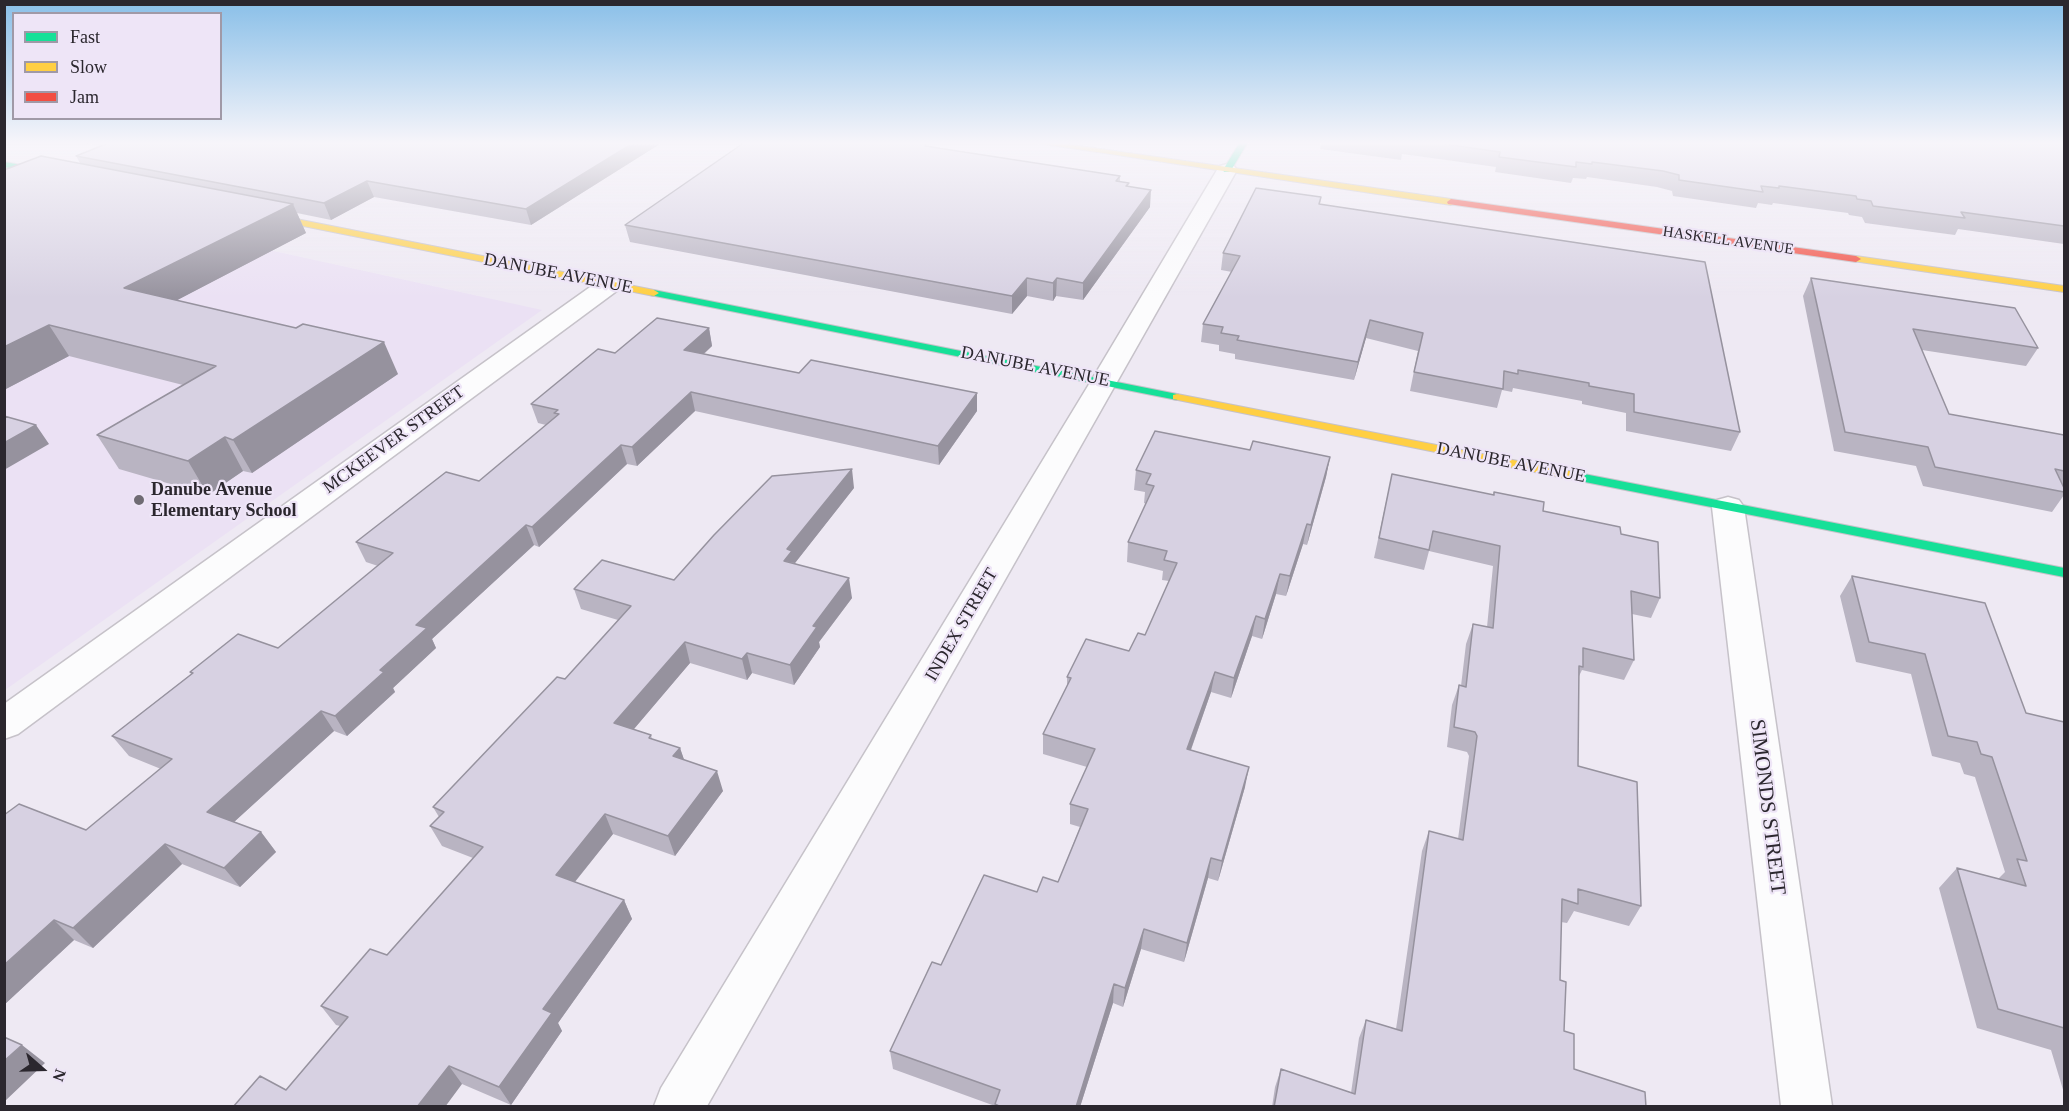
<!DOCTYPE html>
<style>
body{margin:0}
#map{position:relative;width:2069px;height:1111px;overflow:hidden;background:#eee9f3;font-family:Georgia,serif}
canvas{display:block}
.frame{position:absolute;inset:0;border:6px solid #2b272e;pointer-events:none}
.legend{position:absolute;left:12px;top:12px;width:210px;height:108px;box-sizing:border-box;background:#eee5f7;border:2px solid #a099a7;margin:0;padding:8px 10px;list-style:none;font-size:18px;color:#2b272e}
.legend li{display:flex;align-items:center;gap:12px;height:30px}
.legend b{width:30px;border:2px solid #a099a7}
.north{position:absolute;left:12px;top:1039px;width:60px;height:60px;-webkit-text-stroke:4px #eee5f7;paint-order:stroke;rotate:110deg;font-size:16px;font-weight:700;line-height:24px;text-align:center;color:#2b272e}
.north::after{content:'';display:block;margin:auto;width:21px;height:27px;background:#2b272e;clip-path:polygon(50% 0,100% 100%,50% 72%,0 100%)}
</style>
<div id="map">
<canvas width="2069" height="1111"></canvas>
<div class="frame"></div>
<ul class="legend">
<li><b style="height:8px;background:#16e098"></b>Fast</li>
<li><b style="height:8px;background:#ffcf43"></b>Slow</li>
<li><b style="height:8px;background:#f24e42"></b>Jam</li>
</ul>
<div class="north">N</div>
</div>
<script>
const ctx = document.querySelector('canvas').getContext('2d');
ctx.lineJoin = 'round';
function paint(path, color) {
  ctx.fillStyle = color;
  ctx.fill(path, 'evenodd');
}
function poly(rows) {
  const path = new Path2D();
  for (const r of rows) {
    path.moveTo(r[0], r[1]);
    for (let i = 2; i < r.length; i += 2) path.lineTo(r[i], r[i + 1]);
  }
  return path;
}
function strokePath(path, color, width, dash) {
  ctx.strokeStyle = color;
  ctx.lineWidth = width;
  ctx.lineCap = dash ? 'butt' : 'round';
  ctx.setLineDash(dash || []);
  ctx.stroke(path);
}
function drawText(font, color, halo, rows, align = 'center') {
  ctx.font = font + ' Georgia,serif';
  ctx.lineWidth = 4.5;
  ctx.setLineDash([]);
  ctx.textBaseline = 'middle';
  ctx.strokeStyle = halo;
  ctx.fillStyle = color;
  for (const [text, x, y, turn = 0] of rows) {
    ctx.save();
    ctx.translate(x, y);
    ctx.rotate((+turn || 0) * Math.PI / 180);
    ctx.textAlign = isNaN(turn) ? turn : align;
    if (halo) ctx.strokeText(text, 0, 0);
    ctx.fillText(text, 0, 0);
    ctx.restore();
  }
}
const built = poly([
 [5,192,542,310,5,690]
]);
const street = poly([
 [1227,164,1234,166,1237,170,707,1106,654,1106,661,1088,1091,381,1217,170,1220,166,1227,164],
 [609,278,618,280,621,285,618,290,18,734,4,739,4,704,600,280,609,278],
 [1728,497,1739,500,1744,507,1832,1106,1781,1106,1712,507,1717,500,1728,497]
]);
const fast = poly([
 [1240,142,1248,142,1230,172,1224,172,1223,170,1240,142],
 [4,162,59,171,63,174,59,177,4,167,4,162],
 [654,290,1177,394,1183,397,1177,400,650,295,650,291,654,290],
 [1579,473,2064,568,2064,577,1575,480,1573,477,1575,474,1579,473]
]);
const slow = poly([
 [1030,142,1052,142,1451,199,1455,202,1451,205,1030,142],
 [256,211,654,290,659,293,654,296,253,216,252,214,256,211],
 [1856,256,2064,286,2064,292,1853,261,1853,257,1856,256],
 [1177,394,1579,473,1585,477,1579,481,1173,399,1173,395,1177,394]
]);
const jam = poly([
 [1451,199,1856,256,1861,259,1856,262,1448,204,1447,202,1451,199]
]);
const wall = poly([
 [79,142,663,142,531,225,374,197,331,220,297,213,306,233,177,300,398,374,252,473,243,471,208,495,119,469,97,435,183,385,69,356,4,390,4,170,80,163,76,156,101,146],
 [745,142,929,142,928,147,1120,176,1120,182,1129,183,1128,186,1150,207,1083,300,1056,296,1053,301,1027,296,1012,314,630,242,625,225],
 [1321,142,2064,142,2064,244,1958,229,1955,235,1865,223,1862,217,1849,215,1848,213,1773,203,1772,205,1758,203,1756,208,1673,196,1672,191,1657,187,1587,177,1586,179,1573,178,1571,183,1495,172,1496,167,1446,160,1402,154,1401,160,1320,149],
 [1321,197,1320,204,1740,432,1731,451,1626,431,1626,413,1582,404,1582,401,1513,388,1512,392,1502,390,1497,408,1410,391,1418,351,1366,338,1354,380,1235,359,1235,354,1219,351,1219,345,1201,342,1203,324,1232,272,1221,270,1223,253],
 [1811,278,2038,348,2026,366,1922,350,1949,414,2064,435,2064,495,2052,512,1923,486,1916,466,1834,451,1803,296],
 [709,328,712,346,704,354,977,411,939,465,695,411,637,466,627,464,539,547,534,545,432,639,436,648,393,688,395,692,347,736,334,731,234,822,261,832,276,852,240,887,182,864,93,948,74,940,4,1005,86,830,161,769,129,756,112,736,191,674,190,672,278,648,378,566,366,562,356,542,479,481,546,425,538,423,531,404,615,353],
 [1250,450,1330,457,1326,477,1307,545,1303,544,1286,596,1276,594,1262,639,1252,636,1231,698,1211,692,1191,750,1245,787,1218,881,1208,878,1184,962,1141,949,1123,1007,1113,1003,1080,1107,995,1106,893,1069,890,1051,941,965,1037,892,1058,882,1080,827,1070,824,1070,804,1087,767,1043,754,1043,734,1067,686,1067,677,1129,651,1145,635,1169,581,1162,580,1163,571,1127,562,1128,542,1146,504,1144,503,1145,492,1134,490,1136,470],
 [1392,474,1493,495,1494,492,1543,511,1621,534,1660,598,1651,618,1632,614,1634,660,1624,680,1582,670,1579,676,1578,766,1641,906,1629,926,1574,911,1567,923,1561,922,1560,980,1564,1031,1574,1069,1646,1107,1272,1107,1275,1087,1281,1069,1351,1093,1359,1038,1366,1020,1396,1029,1422,851,1429,831,1458,839,1469,756,1467,752,1447,747,1452,705,1459,685,1461,686,1466,644,1473,624,1487,627,1493,566,1429,551,1424,570,1374,558],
 [854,488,795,563,852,598,819,642,820,647,794,685,752,673,747,680,690,663,634,729,651,735,652,739,680,748,684,760,723,791,675,856,613,834,575,882,624,900,632,919,558,1023,562,1031,511,1105,462,1084,286,1090,340,1026,336,1025,321,1006,387,955,473,858,442,846,430,826,439,817,433,807,565,679,618,620,581,609,574,589,674,580],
 [1852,576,2026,713,2064,722,2064,1093,2051,1050,1977,1028,1939,888,1957,868,1998,879,2005,872,1975,777,1964,774,1960,763,1932,756,1911,674,1856,662,1840,596]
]);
const shadedWall = poly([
 [635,142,663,142,531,225,526,209],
 [367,181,374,197,331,220,324,203],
 [1151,190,1150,207,1083,300,1083,283],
 [293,204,306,233,141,319,124,288],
 [1027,278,1027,296,1012,314,1012,296],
 [1057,278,1056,296,1053,301,1053,283],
 [1370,320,1366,338,1354,380,1358,362],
 [49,325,69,356,4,390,4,347],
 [709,328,712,346,688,368,684,350],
 [384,342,398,374,252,473,233,440],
 [691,392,695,411,637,466,632,447],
 [977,393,977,411,939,465,938,446],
 [36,425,49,444,4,470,4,443],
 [225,437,243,471,208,495,188,461],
 [621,445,627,464,539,547,532,527],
 [1330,457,1326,477,1307,545,1311,525],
 [852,469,854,488,795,563,784,561,787,549],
 [1307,524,1303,544,1286,596,1290,576],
 [526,525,534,545,432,639,436,648,393,688,395,692,347,736,335,716,380,670,416,625],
 [1280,574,1276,594,1262,639,1265,619],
 [849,578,852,598,819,642,820,647,794,685,790,665,813,626],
 [1256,616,1252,636,1231,698,1234,678],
 [685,642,690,663,622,743,614,723],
 [747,653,752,673,747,680,742,659],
 [1215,672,1211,692,1184,769,1187,749],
 [321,711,334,731,223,832,207,812],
 [680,748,687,768,673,756],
 [1249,767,1245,787,1218,881,1222,861],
 [717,771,723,791,675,856,668,836],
 [605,814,613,834,565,894,556,875],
 [261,832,276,852,240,887,224,868],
 [165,844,182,864,93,948,73,928],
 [1211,858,1208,878,1184,962,1187,943],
 [624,900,632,919,558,1023,562,1031,511,1105,499,1087,543,1009],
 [54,920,74,940,4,1005,4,965],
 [1144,929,1141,949,1123,1007,1125,988],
 [1114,984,1113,1003,1080,1107,1076,1107],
 [22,1045,45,1063,4,1102,4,1061],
 [449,1066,462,1084,445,1107,417,1107]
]);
const building = poly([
 [111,142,635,142,526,209,367,181,324,203,76,156,111,142],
 [745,142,926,142,925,146,1120,176,1116,181,1129,183,1126,186,1151,190,1083,283,1057,278,1053,283,1027,278,1012,296,625,225,745,142],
 [1388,142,1404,142,1404,144,1388,142],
 [1430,142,2064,142,2064,226,1961,212,1965,218,1873,206,1871,201,1857,199,1856,196,1779,186,1779,188,1761,186,1763,192,1679,180,1679,175,1663,171,1592,162,1592,164,1576,162,1576,167,1499,157,1500,152,1430,142],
 [41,156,293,204,124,288,296,328,303,324,384,342,233,440,225,437,188,461,97,435,216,366,49,325,4,347,4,170,41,156],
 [1256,188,1321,197,1319,204,1705,262,1740,432,1634,412,1634,394,1589,386,1589,383,1518,370,1518,374,1504,371,1503,389,1414,372,1423,333,1370,320,1358,362,1237,340,1239,336,1221,333,1223,327,1203,324,1240,256,1223,253,1256,188],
 [1811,278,2015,308,2038,348,1913,329,1949,414,2064,435,2064,471,2055,469,2064,488,2064,492,1935,467,1928,447,1845,432,1811,278],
 [657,318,709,328,684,350,799,373,811,360,977,393,938,446,691,392,632,447,621,445,532,527,526,525,416,625,427,628,380,670,384,672,335,716,321,711,207,812,261,832,224,868,165,844,73,928,54,920,4,965,4,815,19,804,86,830,172,759,112,736,193,673,190,672,238,634,278,648,393,553,356,542,446,472,479,481,559,414,554,413,558,410,531,404,598,349,615,353,657,318],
 [4,416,36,425,4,443,4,416],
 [1155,431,1250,450,1253,441,1330,457,1311,525,1307,524,1290,576,1280,574,1265,619,1256,616,1234,678,1215,672,1187,749,1249,767,1222,861,1211,858,1187,943,1144,929,1125,988,1114,984,1076,1107,1001,1107,995,1104,1000,1090,890,1051,932,962,941,965,984,875,1037,892,1043,877,1058,882,1088,809,1070,804,1095,749,1043,734,1071,678,1067,677,1086,639,1129,651,1138,633,1145,635,1177,563,1164,560,1167,551,1128,542,1154,486,1146,484,1151,474,1136,470,1155,431],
 [852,469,787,549,792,551,784,561,849,578,813,626,817,627,790,665,747,653,742,659,685,642,614,723,651,735,649,738,680,748,673,756,717,771,668,836,605,814,556,875,624,900,543,1009,552,1013,499,1087,449,1066,417,1107,233,1107,260,1076,286,1090,348,1017,321,1006,370,949,387,955,483,847,430,826,444,812,433,807,557,677,565,679,631,606,574,589,602,560,674,580,714,535,772,476,852,469],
 [1392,474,1494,495,1494,492,1544,502,1543,511,1620,527,1621,534,1658,542,1660,598,1631,591,1634,660,1583,648,1583,667,1579,666,1578,766,1637,782,1641,906,1578,889,1578,904,1562,899,1560,980,1566,982,1564,1031,1574,1034,1574,1069,1645,1092,1646,1107,1274,1107,1281,1069,1355,1094,1366,1020,1402,1031,1429,831,1463,840,1477,736,1475,732,1454,727,1459,685,1466,687,1473,624,1493,628,1500,546,1433,531,1429,550,1379,538,1392,474],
 [1852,576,1985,603,2026,713,2064,722,2064,1028,1998,1009,1957,868,2026,886,2017,859,2027,861,1992,757,1981,754,1977,742,1948,736,1925,654,1869,642,1852,576],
 [4,1037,22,1045,4,1061,4,1037]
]);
const markers = [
 [139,500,6,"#6f6b73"]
];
const farStreetnames = [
 ["HASKELL AVENUE",1728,241,8]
];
const streetNames = [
 ["DANUBE AVENUE",558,274,11],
 ["DANUBE AVENUE",1035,367,11],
 ["MCKEEVER STREET",394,440,-36],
 ["DANUBE AVENUE",1511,463,11],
 ["INDEX STREET",962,625,-60]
];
const poiNames = [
 ["Danube Avenue",151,490],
 ["Elementary School",151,511]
];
const nearStreetnames = [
 ["SIMONDS STREET",1767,807,83]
];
paint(built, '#ebe1f4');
strokePath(street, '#c6c2c9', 3);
strokePath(fast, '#c6c2c9', 2);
strokePath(slow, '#c6c2c9', 2);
strokePath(jam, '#c6c2c9', 2);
paint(street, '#fcfcfd');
paint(fast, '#16e098');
paint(slow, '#ffcf43');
paint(jam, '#f24e42');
paint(wall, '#b9b4c2');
paint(shadedWall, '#96929e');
paint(building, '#d7d1e2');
strokePath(building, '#96929e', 1.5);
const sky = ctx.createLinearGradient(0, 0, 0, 298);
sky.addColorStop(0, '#89bfe8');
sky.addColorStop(0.48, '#f7f5fa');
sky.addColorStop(1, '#f7f5fa00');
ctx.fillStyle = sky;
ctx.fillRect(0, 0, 2069, 298);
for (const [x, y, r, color] of markers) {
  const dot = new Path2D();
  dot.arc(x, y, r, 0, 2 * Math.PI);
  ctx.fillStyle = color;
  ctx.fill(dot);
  strokePath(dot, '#eee5f7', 2);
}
drawText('15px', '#2b272e', '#eee5f7', farStreetnames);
drawText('18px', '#2b272e', '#eee5f7', streetNames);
drawText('bold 18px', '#2b272e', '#eee5f7', poiNames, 'left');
drawText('21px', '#2b272e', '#eee5f7', nearStreetnames);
</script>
